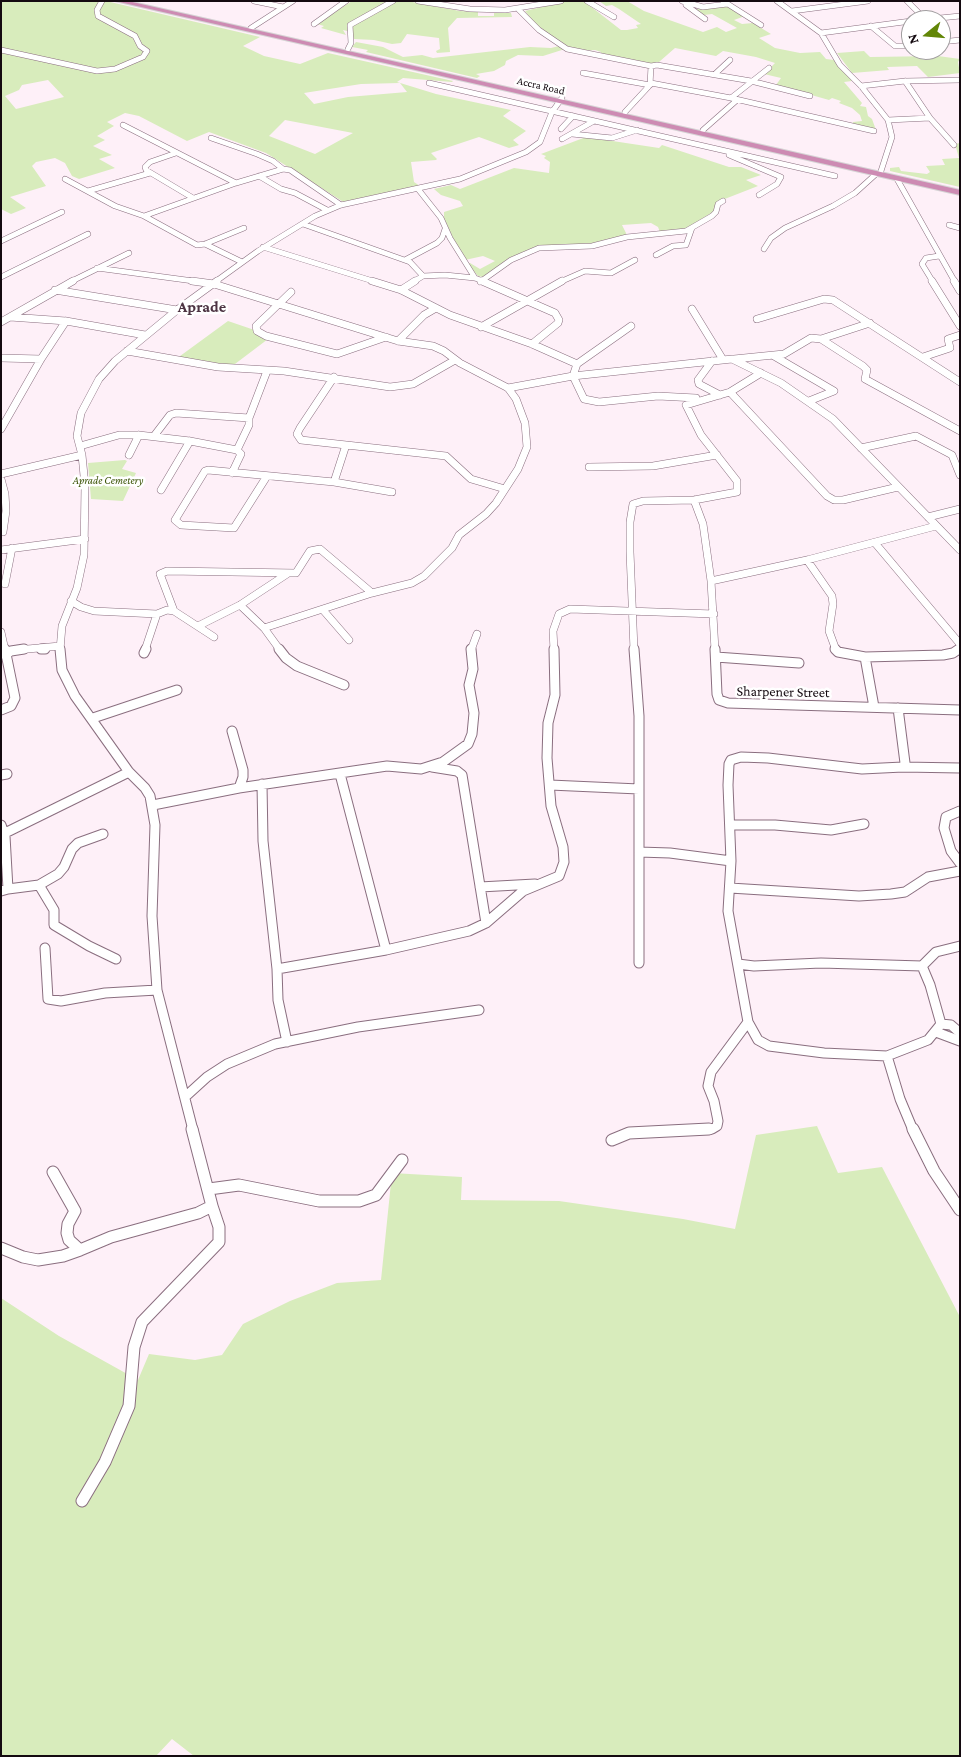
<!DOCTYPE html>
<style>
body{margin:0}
#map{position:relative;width:961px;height:1757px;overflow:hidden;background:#fef0f8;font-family:"Crimson Pro",serif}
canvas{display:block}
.frame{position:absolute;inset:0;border:2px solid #140a10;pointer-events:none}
.north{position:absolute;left:901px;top:10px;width:50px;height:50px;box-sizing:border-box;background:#fff;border:1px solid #a19d9f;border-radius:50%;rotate:253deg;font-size:14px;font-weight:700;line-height:20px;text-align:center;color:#140a10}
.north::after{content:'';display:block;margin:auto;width:18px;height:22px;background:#628607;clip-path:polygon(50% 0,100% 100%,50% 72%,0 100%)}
</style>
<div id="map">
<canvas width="961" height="1757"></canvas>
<div class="frame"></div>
<div class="north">N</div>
</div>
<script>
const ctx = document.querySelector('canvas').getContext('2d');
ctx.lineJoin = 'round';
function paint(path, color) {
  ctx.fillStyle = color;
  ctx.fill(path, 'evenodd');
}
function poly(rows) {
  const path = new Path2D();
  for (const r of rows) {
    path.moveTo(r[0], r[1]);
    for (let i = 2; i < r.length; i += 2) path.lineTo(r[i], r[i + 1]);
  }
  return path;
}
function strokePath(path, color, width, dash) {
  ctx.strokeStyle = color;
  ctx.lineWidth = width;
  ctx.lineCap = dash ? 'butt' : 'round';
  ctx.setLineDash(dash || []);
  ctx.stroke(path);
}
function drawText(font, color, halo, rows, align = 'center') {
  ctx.font = font + ' "Crimson Pro",serif';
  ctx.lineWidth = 5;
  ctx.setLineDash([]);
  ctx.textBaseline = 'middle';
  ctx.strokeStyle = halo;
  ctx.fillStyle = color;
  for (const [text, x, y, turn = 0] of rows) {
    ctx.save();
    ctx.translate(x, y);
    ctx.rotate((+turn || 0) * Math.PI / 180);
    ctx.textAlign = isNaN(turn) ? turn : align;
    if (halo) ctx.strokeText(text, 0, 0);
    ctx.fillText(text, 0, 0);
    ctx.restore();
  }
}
const green = poly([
 [1,1,106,1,260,37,243,46,264,56,300,64,328,53,453,81,452,82,403,78,397,82,436,94,511,110,503,116,526,131,513,140,519,145,509,148,479,137,431,153,437,159,436,160,411,162,414,182,420,186,345,203,266,153,209,132,187,141,139,116,125,113,107,122,114,126,97,136,105,140,93,146,112,155,99,159,115,168,79,179,72,176,65,163,55,158,36,162,32,166,46,186,10,197,26,208,11,214,1,209],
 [48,80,64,97,16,109,5,96,19,90,22,85],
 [400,83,407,92,348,97,314,104,304,93,361,84],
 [285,120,353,133,315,154,269,136],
 [352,1,407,1,460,11,478,12,478,16,494,16,494,13,511,13,512,17,457,18,448,28,450,52,437,53,436,51,440,49,439,38,407,34,401,43,392,44,374,40,354,39,351,32,343,30,346,35,321,28,324,26,317,24],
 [566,1,585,2,621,30,627,30,638,28,636,25,641,24,619,9,612,5,606,6,599,1,627,1,644,11,703,32,717,27,726,32,737,28,712,14,704,15,695,9,727,6,745,16,734,20,742,24,753,23,771,34,759,38,775,48,800,53,820,52,826,59,834,60,852,81,844,82,862,103,860,106,866,107,868,116,872,119,876,130,853,124,853,122,862,121,860,115,852,108,839,103,841,101,832,98,829,100,776,85,781,78,764,74,775,63,756,57,723,51,716,56,675,48,659,62,651,65,600,55,601,52,595,50,585,51,568,48,540,30,525,11],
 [356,42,383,47,403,57,422,55,433,58,530,47,551,48,559,46,565,49,543,56,518,55,506,61,505,65,494,71,476,74,480,76,477,78,366,52,368,50,352,47],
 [864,51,870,57,938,56,960,59,958,62,960,73,928,77,917,66,887,67,889,70,852,73,837,53],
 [586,137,659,148,662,145,729,167,741,167,761,175,746,180,758,186,717,202,713,212,685,229,660,232,658,227,651,223,622,225,627,235,600,243,529,250,519,254,483,277,478,276,468,264,470,263,480,269,495,261,483,256,465,260,454,241,444,218,444,212,463,206,460,201,441,195,434,189,451,185,460,189,514,168,549,173,550,162,544,158,546,156,541,154],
 [960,143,960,187,890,171,890,168,899,167,901,171,927,174,930,172,926,166,945,165,942,159,959,158,955,144],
 [228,321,272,336,231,367,176,359],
 [125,460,127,461,122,469,136,473,123,501,91,499,88,463],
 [817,1126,838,1173,882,1167,960,1317,960,1756,194,1756,172,1739,156,1756,1,1756,1,1298,59,1336,138,1380,149,1354,195,1360,222,1355,243,1324,290,1301,337,1283,381,1280,392,1173,462,1177,461,1200,559,1201,683,1219,735,1229,756,1135]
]);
const minorFar3 = poly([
 [254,1,283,7],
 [418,1,470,9,505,10,561,1],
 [587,1,614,17],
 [682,1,703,7,727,4],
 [723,1,761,25],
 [777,1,821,33,840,65,861,86,888,120,892,137,881,171],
 [907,1,925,19],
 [686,5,705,19],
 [519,10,539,30,567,49,651,66],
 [792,11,868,1],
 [920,20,960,16],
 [314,24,346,1],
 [871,26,895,46,911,46],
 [251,28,293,1],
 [821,33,911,21],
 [941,42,960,40],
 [348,49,351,43,350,25,393,1],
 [1,50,97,71,115,69,143,57,147,51,140,46,135,36,98,16,97,10,102,1],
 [583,73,650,85],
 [715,74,730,60],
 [905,81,930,118,954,145],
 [429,83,835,176],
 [651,83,731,98,874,131],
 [861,86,905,81,960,80],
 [731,98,769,68],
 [625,112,650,85,651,66,657,65,751,81,810,96],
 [888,120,930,118],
 [123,125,236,183],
 [561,129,573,116],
 [703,130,737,100],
 [572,134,612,138,637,130],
 [211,138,257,154,273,161,283,169],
 [562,139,594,121],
 [176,153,150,162,145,167,146,170,193,198],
 [729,155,781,177,777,184,759,195],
 [259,176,281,189,295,193,327,210],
 [65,179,115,206,144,216,197,245,205,244,244,228],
 [897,179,955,282],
 [418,189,441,218,450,238,475,278],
 [88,191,150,173],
 [144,216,236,183,283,169,290,170,341,205],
 [303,224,410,262,423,276],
 [949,225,960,228],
 [1,241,62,212],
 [205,244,242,262],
 [263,247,376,282],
 [764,249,771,238,785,228,833,206,855,193,876,174],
 [656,255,673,246,686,245,692,228],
 [405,260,437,243,442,238,445,229],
 [97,268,201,282],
 [1,277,88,234],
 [70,282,129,253],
 [215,282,258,251,315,216,341,205,460,179,526,152,540,142,552,112,562,98],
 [413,282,423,276,445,275,475,278,485,282],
 [480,282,511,260,539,248,592,246,627,237,686,231,712,216,716,212,718,204,723,201],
 [560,282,585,271,611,273,635,260],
 [933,282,922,264,926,258,939,256]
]);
const minorFar2 = poly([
 [192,281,214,284,398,341,433,346,444,351,460,363,508,388,516,399,525,423,527,447,518,469,496,503,486,514,459,535,452,548,424,576,412,583,372,593,264,628],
 [372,281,401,290,450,315,532,344,577,364],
 [482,281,555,313,559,320,558,323,532,344],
 [932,281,960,326],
 [954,281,960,291],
 [55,290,177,310],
 [401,290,415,281],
 [291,292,256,326,257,331,266,336,337,354,386,337],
 [692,309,722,358],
 [10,317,66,321,145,335],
 [757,319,824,299,833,300,960,382],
 [1,322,73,281],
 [631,326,577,364,573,376,584,399,599,402,658,396,696,398],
 [481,327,562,281],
 [821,339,870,323],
 [398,341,424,315,436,308],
 [127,351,218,367,284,371,390,387,413,384,455,360],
 [774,356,834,391,809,401],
 [923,357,950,348,948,339,960,335],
 [1,358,41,359],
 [734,359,784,354,811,338,821,339,863,366,867,370,865,379,960,431],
 [712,361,698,380,699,384,720,395],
 [334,377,300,428,297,434,301,440,446,456,471,479,505,489],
 [508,388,573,376,732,359,781,383,833,419,960,550],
 [730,392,827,496,834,500,843,500,898,487],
 [1,429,41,359,66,321],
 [154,436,170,415,176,413,249,418],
 [80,446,119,435,139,435,190,441,237,450],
 [861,448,916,436,952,455,960,475],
 [237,450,249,425,249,418,267,371],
 [129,455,139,435],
 [589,467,653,466,717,455],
 [232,473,241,454,237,450],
 [1,474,82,455],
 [267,476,234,528,181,525,175,520,205,471,208,470,334,482,392,492],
 [1,479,5,494,6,511,3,532],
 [334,482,346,445],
 [161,490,190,441],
 [694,500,703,524,711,581,715,650],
 [928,517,960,509],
 [875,543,960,644],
 [1,550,85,539],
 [807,560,832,596,833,604,829,631,836,650],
 [711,581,807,560,936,526],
 [5,584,12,548],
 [71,601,81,607,94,611,157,614,167,610,174,611],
 [240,605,264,628,280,650],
 [323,610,349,640],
 [198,626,240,605,287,574],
 [1,632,5,650],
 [214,637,174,611,160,574,167,571,296,573,310,551,320,549,372,593],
 [17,650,60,646],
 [60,650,62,626,77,588,84,555,85,486,82,455,77,436,81,413,99,379,115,361,177,310,217,281],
 [145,650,157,614],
 [471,650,477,634],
 [554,650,553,631,559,614,570,609,714,614],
 [634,650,630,552,630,522,633,504,643,501,694,500,737,492,737,481,701,435,686,405,730,392,761,373],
 [957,650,960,648]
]);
const minorFar1 = poly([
 [41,649,45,649],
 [60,649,62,670,75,696,129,772,145,788,150,796,155,825,152,916,157,990,193,1130],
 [279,649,286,658,297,666,344,685],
 [634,649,639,716,639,963],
 [715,649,717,694,719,700,728,703,960,710],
 [835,649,838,652,865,657,943,655,953,653,959,649],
 [144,653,146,649],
 [5,655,11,651,24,649],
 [716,657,799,663],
 [865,657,874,707],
 [898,708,905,763,903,767,862,769,768,758,741,757,731,760,729,764,728,785,731,861,728,911,748,1022,758,1040,769,1046,824,1053,887,1056,928,1040,941,1024,930,985,922,966],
 [1,710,11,706,15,698,5,649],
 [93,718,177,690],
 [232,731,243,770,243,777,239,788],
 [432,767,457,771,462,775,486,923],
 [903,767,960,768],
 [340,774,386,950],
 [1,775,7,774],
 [262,784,263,841,277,969,278,1000,287,1042],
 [550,785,639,789],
 [153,805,239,788,387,766,421,769,443,762,468,744,472,734,474,713,469,685,473,669,471,649],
 [960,811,946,817,944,828,951,851,960,863],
 [1,825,5,836,8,889,1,891],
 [730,825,775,825,831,830,864,824],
 [1,835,129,772],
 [639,852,670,853,731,861],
 [39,885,58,874,64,867,72,849,78,843,103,834],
 [480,887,535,884],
 [730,888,859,896,891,894,905,892,928,877,960,871],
 [8,889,39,885,54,910,54,925,89,946,116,959],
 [45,948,48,999,61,1001,105,993,157,990],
 [738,964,754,966,821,963,922,966],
 [922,966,936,952,960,946],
 [277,969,386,950,469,931,486,923,523,891,559,876,564,862,563,847,551,806,547,758,548,723,555,695,554,649],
 [941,1024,951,1025,960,1033],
 [936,1032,960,1041],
 [887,1056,900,1099,913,1130],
 [185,1097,207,1077,227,1064,275,1044,358,1027,479,1010],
 [683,1130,712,1129,717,1126,718,1121,714,1101,708,1086,711,1072,748,1022]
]);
const minor = poly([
 [913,1129,934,1171,960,1210],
 [612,1140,629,1133,709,1129],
 [53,1172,75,1211,68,1224,67,1233,69,1240,80,1250,111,1237,198,1213,212,1206,192,1129],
 [209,1189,239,1185,319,1201,359,1201,376,1195,402,1160],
 [1,1248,23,1257,38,1260,63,1256,80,1250],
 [82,1501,105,1462,129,1406,134,1347,142,1322,219,1242,219,1227,212,1206]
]);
const highway = poly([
 [115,1,128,1,960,190,960,195,115,1]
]);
const farStreetnames = [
 ["Accra Road",541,86,13]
];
const farParknames = [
 ["Aprade Cemetery",108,481]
];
const streetNames = [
 ["Sharpener Street",783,692,1]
];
const farDistrictnames = [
 ["Aprade",202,307]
];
paint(green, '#d8ecbc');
strokePath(minorFar3, '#8a6e7f', 6);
strokePath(minorFar2, '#8a6e7f', 8);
strokePath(minorFar1, '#8a6e7f', 11);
strokePath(minor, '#8a6e7f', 13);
strokePath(highway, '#d5d3d4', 2);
strokePath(minorFar3, '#fff', 5);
strokePath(minorFar2, '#fff', 7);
strokePath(minorFar1, '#fff', 9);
strokePath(minor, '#fff', 11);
paint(highway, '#cd8bb3');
drawText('11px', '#140a10', '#fff', farStreetnames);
drawText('italic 11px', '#3f570b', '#fff', farParknames);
drawText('14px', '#140a10', '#fff', streetNames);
drawText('bold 16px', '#4d3443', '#fff', farDistrictnames);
</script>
